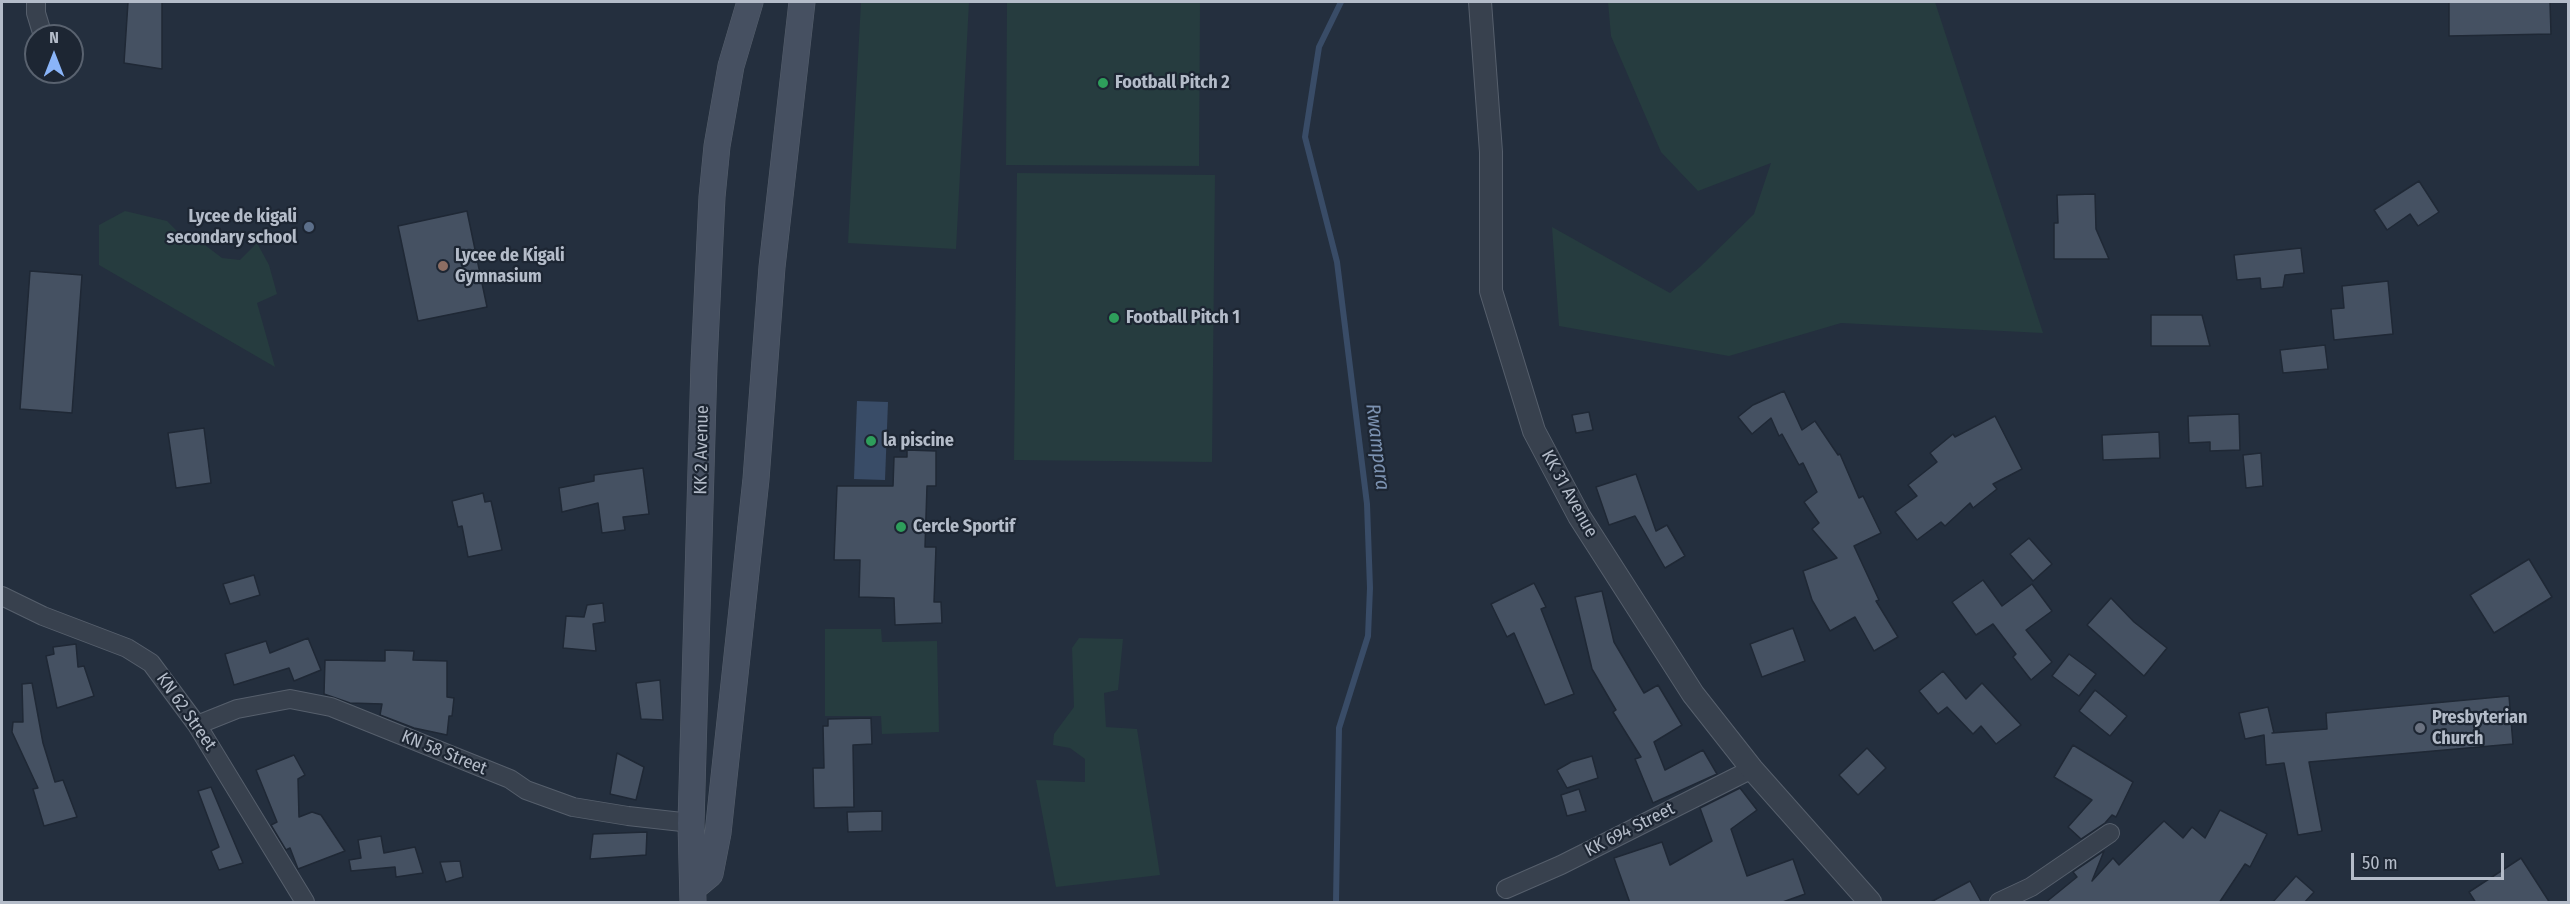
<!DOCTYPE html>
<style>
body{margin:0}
#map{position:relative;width:2570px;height:904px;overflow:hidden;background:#242f3e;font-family:"Fira Sans Condensed",sans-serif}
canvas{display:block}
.frame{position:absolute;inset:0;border:3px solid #b4bcc9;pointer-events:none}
.north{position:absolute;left:24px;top:24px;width:60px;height:60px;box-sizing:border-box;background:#1d2633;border:2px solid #59626f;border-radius:50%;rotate:0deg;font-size:16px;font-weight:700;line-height:24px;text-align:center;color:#b4bcc9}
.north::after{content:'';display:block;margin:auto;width:21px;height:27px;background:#8ab4f8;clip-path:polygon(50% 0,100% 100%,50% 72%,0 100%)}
.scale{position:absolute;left:2351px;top:853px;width:153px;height:27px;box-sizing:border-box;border:3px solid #b4bcc9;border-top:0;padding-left:8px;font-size:18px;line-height:21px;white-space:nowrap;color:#b4bcc9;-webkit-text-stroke:4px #1d2633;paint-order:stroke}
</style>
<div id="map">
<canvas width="2570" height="904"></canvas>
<div class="frame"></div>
<div class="north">N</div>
<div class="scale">50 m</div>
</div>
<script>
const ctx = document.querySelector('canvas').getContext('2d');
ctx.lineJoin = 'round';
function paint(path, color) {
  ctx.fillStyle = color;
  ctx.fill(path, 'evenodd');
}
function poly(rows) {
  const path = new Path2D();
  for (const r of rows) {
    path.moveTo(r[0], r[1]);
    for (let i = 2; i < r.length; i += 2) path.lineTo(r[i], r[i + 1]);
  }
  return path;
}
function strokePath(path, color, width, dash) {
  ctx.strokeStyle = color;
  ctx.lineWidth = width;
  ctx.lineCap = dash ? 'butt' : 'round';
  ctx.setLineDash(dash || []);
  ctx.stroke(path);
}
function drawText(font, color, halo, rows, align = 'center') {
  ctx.font = font + ' "Fira Sans Condensed",sans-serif';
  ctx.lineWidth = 4.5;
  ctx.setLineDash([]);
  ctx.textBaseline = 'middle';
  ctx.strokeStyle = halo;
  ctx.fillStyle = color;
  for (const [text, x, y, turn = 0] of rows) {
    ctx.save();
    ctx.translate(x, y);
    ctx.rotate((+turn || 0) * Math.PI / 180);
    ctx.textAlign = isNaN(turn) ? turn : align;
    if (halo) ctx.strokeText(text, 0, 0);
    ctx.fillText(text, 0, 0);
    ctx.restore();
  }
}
const green = poly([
 [861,2,969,2,956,249,848,243],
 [1007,2,1200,2,1199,166,1006,165],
 [1608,2,1935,2,2043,333,1841,323,1729,356,1559,326,1552,227,1670,293,1700,267,1754,214,1771,163,1698,191,1661,152,1611,36],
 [1017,173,1215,175,1212,462,1014,460],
 [125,211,167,221,182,236,205,245,222,258,240,260,257,243,269,265,277,294,257,303,275,367,99,265,99,225],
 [825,629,881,629,882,642,937,641,939,732,882,734,881,716,825,716],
 [1079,638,1123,639,1118,690,1104,693,1106,727,1137,729,1160,875,1056,887,1036,780,1085,782,1085,759,1070,748,1053,745,1054,734,1074,707,1072,648]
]);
const water = poly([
 [857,401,888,402,885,480,854,479]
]);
const stream = poly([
 [1336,902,1339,728,1368,636,1370,588,1367,504,1337,262,1305,137,1319,47,1341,2]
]);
const building = poly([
 [128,2,162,2,162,69,124,63,128,2],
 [2449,2,2550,2,2551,34,2449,36,2449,2],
 [2419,181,2439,212,2418,226,2410,214,2387,230,2374,210,2419,181],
 [2095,194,2096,229,2109,259,2054,259,2054,223,2058,223,2057,195,2095,194],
 [467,211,487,307,418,321,398,226,467,211],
 [2301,248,2304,273,2285,275,2283,287,2261,289,2260,278,2237,280,2234,255,2301,248],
 [30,271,82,275,72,413,20,409,30,271],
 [2388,281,2393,334,2334,340,2331,309,2344,308,2342,286,2388,281],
 [2151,315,2202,315,2210,346,2151,346,2151,315],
 [2325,345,2328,369,2283,373,2280,350,2325,345],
 [1784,391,1802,430,1815,421,1838,455,1840,454,1859,498,1863,496,1881,533,1854,546,1879,600,1876,601,1898,637,1874,651,1855,617,1830,631,1812,600,1803,571,1837,558,1812,529,1819,523,1804,502,1817,492,1803,463,1799,465,1782,434,1779,436,1771,418,1752,434,1738,417,1753,405,1784,391],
 [1589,412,1593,430,1576,433,1572,415,1589,412],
 [2239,414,2240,450,2210,451,2210,442,2189,443,2188,416,2239,414],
 [1995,416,2022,469,1993,484,1997,489,1973,508,1970,503,1945,526,1941,522,1917,540,1895,512,1917,496,1908,485,1937,462,1930,453,1953,434,1955,437,1995,416],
 [204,428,211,483,176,488,168,433,204,428],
 [2159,432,2160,458,2103,460,2102,435,2159,432],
 [907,450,936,451,936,486,927,486,925,547,936,547,934,602,941,602,942,623,895,625,894,598,859,597,860,560,834,560,837,486,893,486,894,457,907,457,907,450],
 [2261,453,2263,486,2246,488,2243,455,2261,453],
 [643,468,649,514,623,517,625,530,602,533,598,503,562,512,559,488,594,481,594,475,643,468],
 [1636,474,1656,531,1667,525,1685,556,1665,568,1635,516,1609,525,1596,487,1636,474],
 [483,493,485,502,491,501,502,550,468,557,462,526,458,527,452,501,483,493],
 [2029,538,2052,564,2033,581,2010,554,2029,538],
 [2529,559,2552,597,2494,633,2470,595,2529,559],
 [254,575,260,595,230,604,223,584,254,575],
 [1983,580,2002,606,2032,584,2052,611,2026,630,2052,662,2031,680,2013,657,2016,654,1993,624,1976,635,1952,602,1983,580],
 [1534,583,1546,607,1541,609,1574,694,1545,705,1514,633,1507,637,1491,604,1534,583],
 [1602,591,1614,642,1644,693,1658,685,1682,725,1654,742,1665,770,1703,750,1717,774,1653,803,1635,759,1641,757,1613,712,1616,710,1592,669,1575,597,1602,591],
 [2111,598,2134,622,2167,648,2144,676,2087,625,2111,598],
 [603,603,605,622,593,624,596,651,563,648,566,616,584,617,587,605,603,603],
 [1793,628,1805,661,1762,677,1750,644,1793,628],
 [308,638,321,670,294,681,289,668,234,685,225,654,266,641,270,653,308,638],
 [76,644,78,667,84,666,94,696,57,708,46,656,54,654,53,647,76,644],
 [385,650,414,651,413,660,447,661,447,697,454,698,452,716,449,716,447,735,414,728,380,715,382,704,350,703,324,694,325,660,385,661,385,650],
 [2069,654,2096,674,2079,696,2052,676,2069,654],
 [1943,671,1966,699,1982,683,2021,725,1996,744,1981,726,1973,734,1947,707,1938,714,1919,691,1943,671],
 [660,680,663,720,641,719,636,683,660,680],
 [32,683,43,743,55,782,63,780,77,817,44,826,33,789,38,788,12,732,13,722,23,722,22,684,32,683],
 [2095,690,2127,716,2110,736,2079,711,2095,690],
 [2509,696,2513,744,2309,762,2322,831,2298,835,2284,763,2266,765,2264,735,2245,739,2239,713,2268,707,2274,733,2272,733,2327,729,2326,713,2509,696],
 [871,718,872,744,853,745,854,807,814,808,813,768,824,768,823,726,828,726,828,719,871,718],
 [2073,745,2133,782,2116,817,2112,815,2105,823,2081,839,2068,827,2092,800,2054,777,2073,745],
 [1867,748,1886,768,1858,795,1839,775,1867,748],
 [617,753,644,767,636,800,610,794,617,753],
 [294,755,305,775,298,779,299,817,312,812,321,815,345,851,298,869,290,848,286,850,271,825,277,822,256,770,294,755],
 [1592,756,1598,778,1567,788,1557,770,1571,762,1592,756],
 [211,787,243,863,219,870,211,851,219,847,198,791,211,787],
 [1740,788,1757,810,1731,829,1747,876,1793,859,1805,894,1780,903,1630,903,1614,858,1662,842,1670,865,1712,841,1700,808,1740,788],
 [1579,789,1586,811,1567,816,1561,795,1579,789],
 [2220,810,2267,834,2250,867,2245,864,2219,903,2045,903,2077,877,2073,872,2104,851,2092,881,2113,858,2119,865,2164,821,2183,838,2192,827,2205,838,2220,810],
 [882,811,882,831,848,832,847,812,882,811],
 [647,832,646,855,590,859,593,834,647,832],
 [381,836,384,853,415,847,423,873,396,877,395,867,351,871,349,860,361,858,358,840,381,836],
 [2521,858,2550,903,2476,903,2469,892,2521,858],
 [460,861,463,877,446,882,440,862,460,861],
 [2296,876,2314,892,2304,903,2272,903,2296,876],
 [1970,881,1982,903,1929,903,1970,881]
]);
const minor = poly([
 [36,2,36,13,43,36],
 [2,596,43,616,127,648,151,663,197,725,305,902],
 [197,725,237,709,290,699,331,707,510,779,526,790,573,807,628,816,691,823],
 [1506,889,1561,865,1752,769],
 [1999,902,2031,887,2110,833]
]);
const tertiary = poly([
 [1480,2,1491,152,1491,291,1534,431,1579,516,1693,694,1752,769,1870,902]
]);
const secondary = poly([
 [693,888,710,874,718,833,756,479,772,267,802,2],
 [693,902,691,823,704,364,712,197,717,146,731,66,750,2]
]);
const markers = [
 [1103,83,6,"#2e9e5b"],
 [309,227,6,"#5c6f8a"],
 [443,266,6,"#8d6e63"],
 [1114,318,6,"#2e9e5b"],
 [871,441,6,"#2e9e5b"],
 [901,527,6,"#2e9e5b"],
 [2420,728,6,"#6b7280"]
];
const poiNames = [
 ["Football Pitch 2",1115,83],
 ["Lycee de kigali",297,217,"right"],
 ["secondary school",297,238,"right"],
 ["Lycee de Kigali",455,256],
 ["Gymnasium",455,277],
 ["Football Pitch 1",1126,318],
 ["la piscine",883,441],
 ["Cercle Sportif",913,527],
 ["Presbyterian",2432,718],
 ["Church",2432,739]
];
const streetNames = [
 ["KK 2 Avenue",702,450,-89],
 ["KK 31 Avenue",1569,494,61],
 ["KN 62 Street",186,712,55],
 ["KN 58 Street",444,753,22],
 ["KK 694 Street",1630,830,-27]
];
const waterNames = [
 ["Rwampara",1377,447,83]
];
paint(green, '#263c3f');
paint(water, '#394c67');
strokePath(stream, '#394c67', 6);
paint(building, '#455162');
strokePath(building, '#1f2835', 1.5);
strokePath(minor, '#565f6c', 20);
strokePath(tertiary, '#565f6c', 24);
strokePath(secondary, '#565f6c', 27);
strokePath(minor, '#38414e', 18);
strokePath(tertiary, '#38414e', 22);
strokePath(secondary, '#465061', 26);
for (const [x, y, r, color] of markers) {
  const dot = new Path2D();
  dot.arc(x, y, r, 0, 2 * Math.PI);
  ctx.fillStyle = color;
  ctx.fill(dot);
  strokePath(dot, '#1d2633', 2);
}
drawText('bold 18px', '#b4bcc9', '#1d2633', poiNames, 'left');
drawText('18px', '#b4bcc9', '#1d2633', streetNames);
drawText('italic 20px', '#7c92b1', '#1d2633', waterNames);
</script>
